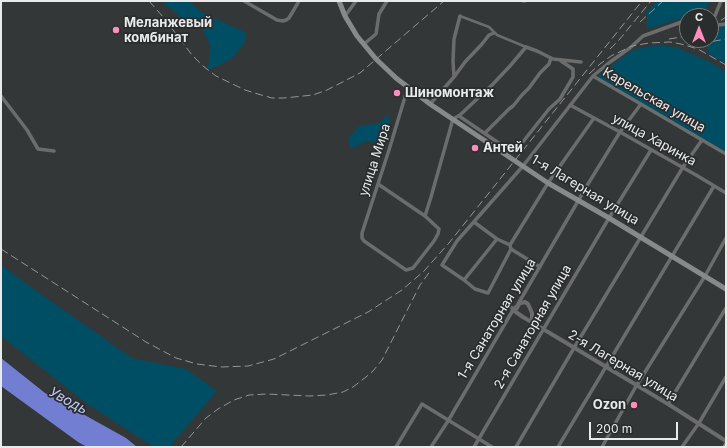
<!DOCTYPE html>
<meta charset="utf-8">
<style>
body{margin:0}
#map{position:relative;width:727px;height:448px;overflow:hidden;background:#343738;font-family:Inter,sans-serif}
canvas{display:block}
.frame{position:absolute;inset:0;border:2px solid #e9ebeb;pointer-events:none}
.north{position:absolute;left:679px;top:8px;width:40px;height:40px;box-sizing:border-box;background:#2a2d2e;border:1px solid #76797a;border-radius:50%;rotate:0deg;font-size:11px;font-weight:700;line-height:16px;text-align:center;color:#e9ebeb}
.north::after{content:'';display:block;margin:auto;width:14px;height:18px;background:#fe8ebd;clip-path:polygon(50% 0,100% 100%,50% 72%,0 100%)}
.scale{position:absolute;left:589px;top:422px;width:89px;height:18px;box-sizing:border-box;border:2px solid #e9ebeb;border-top:0;padding-left:5px;font-size:12px;line-height:14px;white-space:nowrap;color:#e9ebeb;-webkit-text-stroke:3px #2a2d2e;paint-order:stroke}
</style>
<div id="map">
<canvas width="727" height="448"></canvas>
<div class="frame"></div>
<div class="north">С</div>
<div class="scale">200 m</div>
</div>
<script>
const ctx = document.querySelector('canvas').getContext('2d');
ctx.lineJoin = 'round';
function paint(path, color) {
  ctx.fillStyle = color;
  ctx.fill(path, 'evenodd');
}
function poly(rows) {
  const path = new Path2D();
  for (const r of rows) {
    path.moveTo(r[0], r[1]);
    for (let i = 2; i < r.length; i += 2) path.lineTo(r[i], r[i + 1]);
  }
  return path;
}
function strokePath(path, color, width, dash) {
  ctx.strokeStyle = color;
  ctx.lineWidth = width;
  ctx.lineCap = dash ? 'butt' : 'round';
  ctx.setLineDash(dash || []);
  ctx.stroke(path);
}
function drawText(font, color, halo, rows, align = 'center') {
  ctx.font = font + ' Inter,sans-serif';
  ctx.lineWidth = 3.5;
  ctx.setLineDash([]);
  ctx.textBaseline = 'middle';
  ctx.strokeStyle = halo;
  ctx.fillStyle = color;
  for (const [text, x, y, turn = 0] of rows) {
    ctx.save();
    ctx.translate(x, y);
    ctx.rotate((+turn || 0) * Math.PI / 180);
    ctx.textAlign = isNaN(turn) ? turn : align;
    if (halo) ctx.strokeText(text, 0, 0);
    ctx.fillText(text, 0, 0);
    ctx.restore();
  }
}
const green = poly([
 [164,1,189,1,201,12,245,32,245,42,233,57,222,64,207,70,209,60,210,45,202,28,191,26,164,3],
 [656,1,710,1,704,11,647,29,647,16,645,14],
 [726,21,726,64,708,53,705,40,711,40,711,32],
 [655,45,676,47,712,63,726,72,726,152,597,77,632,50],
 [388,114,390,121,384,143,379,144,371,141,365,141,357,146,351,148,348,139,349,138,359,126,379,123],
 [1,265,35,290,132,358,186,369,217,391,169,447,154,447,86,403,1,336]
]);
const water = poly([
 [1,358,45,393,126,438,137,447,87,447,78,442,1,386]
]);
const pedestrian = poly([
 [460,16,489,27,497,35,526,47]
]);
const minor = poly([
 [244,1,277,20,283,21,286,20,289,18,299,1],
 [523,1,525,1],
 [345,16,356,1],
 [711,23,718,25,726,24],
 [712,23,721,1],
 [364,44,376,34,379,14,387,1],
 [593,76,726,154],
 [454,77,453,61,454,39,460,16],
 [1,96,27,130,38,149,54,151],
 [430,104,454,77,465,62,482,44,489,35,494,33],
 [570,105,620,132,696,175,726,193],
 [459,116,509,150,518,148,549,109,560,99,573,77,573,69,561,61],
 [485,133,509,109,513,106,522,95,529,88,540,73,549,64,551,58],
 [378,184,425,216,439,229,438,234,434,241,413,268,406,270,364,241,362,238,362,233,389,150,408,87],
 [425,216,431,197,453,119,460,115,493,84,510,66,526,47,537,51,553,59,581,62],
 [474,222,497,239,510,245,511,249,540,267],
 [510,245,548,183,594,118],
 [511,249,488,293,475,289,464,280,442,265,457,241,523,166,593,76,610,62,630,48,643,36,687,20],
 [464,280,497,239],
 [518,304,588,184,620,132,641,104],
 [668,404,726,308],
 [396,447,422,404,492,447],
 [431,447,448,421,513,310,511,307],
 [474,447,609,218,651,150],
 [516,447,574,348,683,167,702,140],
 [558,447,714,186],
 [602,447,635,388,705,276,726,238],
 [682,447,699,423,726,377]
]);
const tertiary = poly([
 [517,306,513,310,523,317,668,404,726,441],
 [517,308,519,304,521,303,525,302,528,304,532,313,532,320,534,323]
]);
const secondary = poly([
 [339,1,345,16,357,36,376,59,396,78,430,104,548,183,609,218,726,289],
 [725,447,726,445]
]);
const rail = poly([
 [149,1,164,18,192,55,203,66,216,76,245,90,258,94,272,98,284,98,313,95,327,90,360,73,444,1],
 [640,22,663,1],
 [711,27,726,17],
 [669,39,687,36],
 [689,44,698,44,726,39],
 [610,49,619,40,651,1],
 [589,74,600,64,611,56,632,46,649,43,670,42,681,44,698,49,726,65],
 [1,249,146,342,176,358,197,364,221,367,248,366,274,359,368,312,402,290,424,271,449,243,642,1],
 [181,447,206,418,218,409,234,400,249,395,267,394,309,396,327,395,343,392,353,387,366,377,373,371,382,360,420,285,431,270]
]);
const markers = [
 [116,30,4,"#fe8ebd"],
 [397,93,4,"#fe8ebd"],
 [475,148,4,"#fe8ebd"],
 [634,405,4,"#fe8ebd"]
];
const poiNames = [
 ["Меланжевый",124,23],
 ["комбинат",124,38],
 ["Шиномонтаж",405,93],
 ["Антей",483,148],
 ["Ozon",626,405,"right"]
];
const streetNames = [
 ["Карельская улица",654,100,30],
 ["улица Харинка",654,140,29],
 ["улица Мира",375,160,-72],
 ["1-я Лагерная улица",585,190,31],
 ["1-я Санаторная улица",497,319,-59],
 ["2-я Санаторная улица",533,327,-60],
 ["2-я Лагерная улица",623,366,31]
];
const waterNames = [
 ["Уводь",68,401,29]
];
paint(green, '#004e63');
paint(water, '#727ed1');
strokePath(pedestrian, '#6b6c6c', 2.5);
strokePath(minor, '#6b6c6c', 3.5);
strokePath(tertiary, '#6b6c6c', 4);
strokePath(secondary, '#878a8a', 5);
strokePath(rail, '#939596', 1, [8, 4]);
for (const [x, y, r, color] of markers) {
  const dot = new Path2D();
  dot.arc(x, y, r, 0, 2 * Math.PI);
  ctx.fillStyle = color;
  ctx.fill(dot);
  strokePath(dot, '#2a2d2e', 1.5);
}
drawText('bold 13px', '#e9ebeb', '#2a2d2e', poiNames, 'left');
drawText('13px', '#e9ebeb', '#2a2d2e', streetNames);
drawText('italic 14px', '#c0caf6', '#2a2d2e', waterNames);
</script>
